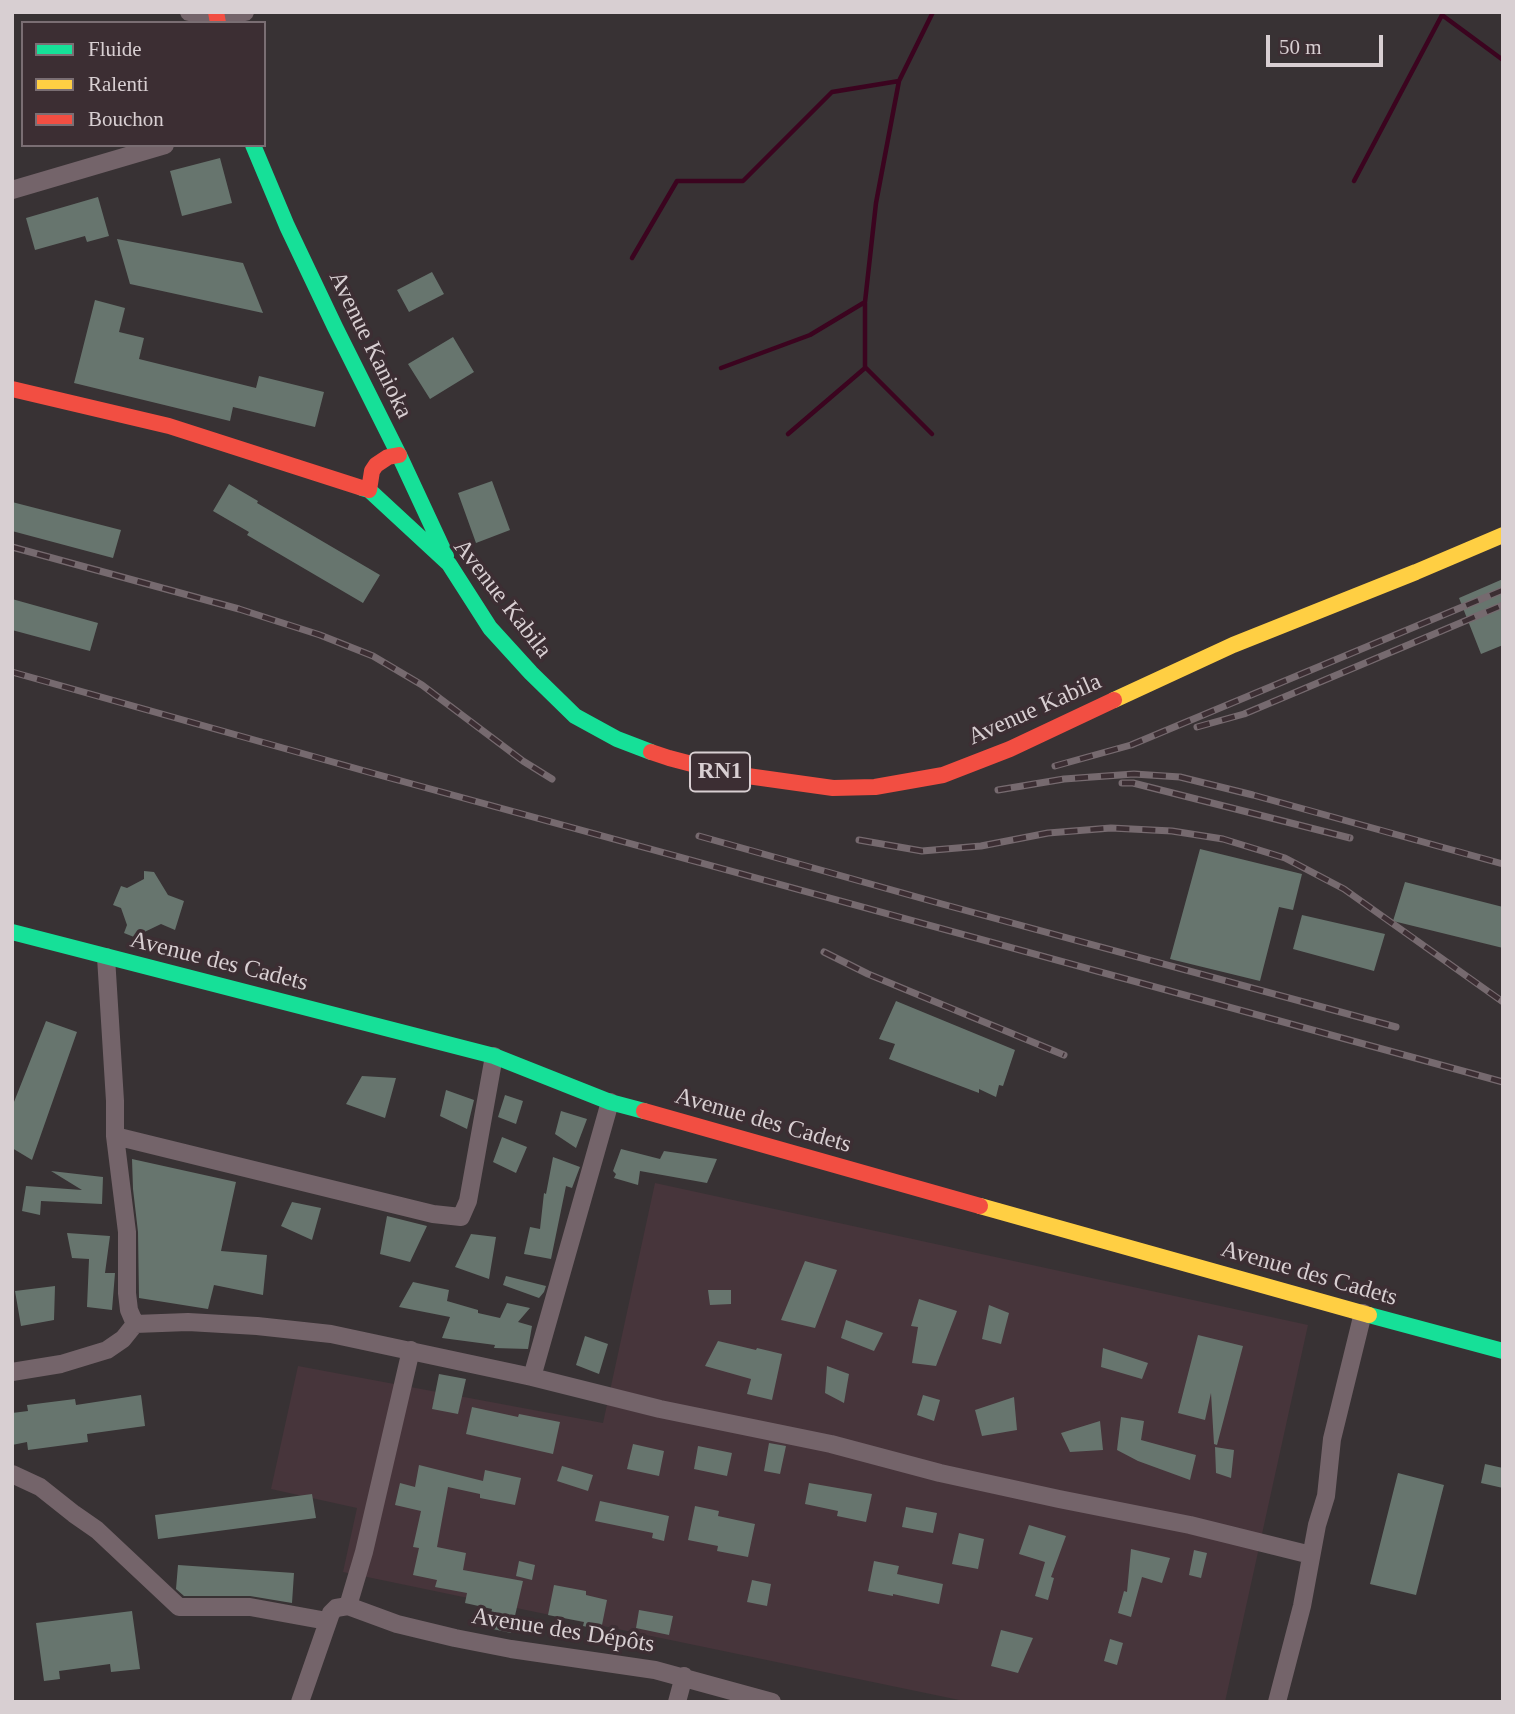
<!DOCTYPE html>
<meta charset="utf-8">
<style>
body{margin:0}
#map{position:relative;width:1515px;height:1714px;overflow:hidden;background:#383234;font-family:"Times New Roman",serif}
canvas{display:block}
.frame{position:absolute;inset:0;border:14px solid #d8cfd2;pointer-events:none}
.legend{position:absolute;left:21px;top:21px;width:245px;height:126px;box-sizing:border-box;background:#3c2e33;border:2px solid #7a6e73;margin:0;padding:9px 12px;list-style:none;font-size:21px;color:#d8cfd2}
.legend li{display:flex;align-items:center;gap:14px;height:35px}
.legend b{width:35px;border:2px solid #7a6e73}
.scale{position:absolute;left:1266px;top:35px;width:117px;height:32px;box-sizing:border-box;border:4px solid #d8cfd2;border-top:0;padding-left:9px;font-size:21px;line-height:24px;white-space:nowrap;color:#d8cfd2;-webkit-text-stroke:5px #3c2e33;paint-order:stroke}
</style>
<div id="map">
<canvas width="1515" height="1714"></canvas>
<div class="frame"></div>
<ul class="legend">
<li><b style="height:9px;background:#16e098"></b>Fluide</li>
<li><b style="height:9px;background:#ffcf43"></b>Ralenti</li>
<li><b style="height:9px;background:#f24e42"></b>Bouchon</li>
</ul>
<div class="scale">50 m</div>
</div>
<script>
const ctx = document.querySelector('canvas').getContext('2d');
ctx.lineJoin = 'round';
function paint(path, color) {
  ctx.fillStyle = color;
  ctx.fill(path, 'evenodd');
}
function poly(rows) {
  const path = new Path2D();
  for (const r of rows) {
    path.moveTo(r[0], r[1]);
    for (let i = 2; i < r.length; i += 2) path.lineTo(r[i], r[i + 1]);
  }
  return path;
}
function strokePath(path, color, width, dash) {
  ctx.strokeStyle = color;
  ctx.lineWidth = width;
  ctx.lineCap = dash ? 'butt' : 'round';
  ctx.setLineDash(dash || []);
  ctx.stroke(path);
}
function drawText(font, color, halo, rows, align = 'center') {
  ctx.font = font + ' "Times New Roman",serif';
  ctx.lineWidth = 7;
  ctx.setLineDash([]);
  ctx.textBaseline = 'middle';
  ctx.strokeStyle = halo;
  ctx.fillStyle = color;
  for (const [text, x, y, turn = 0] of rows) {
    ctx.save();
    ctx.translate(x, y);
    ctx.rotate((+turn || 0) * Math.PI / 180);
    ctx.textAlign = isNaN(turn) ? turn : align;
    if (halo) ctx.strokeText(text, 0, 0);
    ctx.fillText(text, 0, 0);
    ctx.restore();
  }
}
const built = poly([
 [655,1183,1308,1325,1225,1702,969,1702,343,1572,357,1508,271,1489,298,1366,603,1423]
]);
const stream = poly([
 [1442,15,1503,60],
 [1354,181,1442,15],
 [632,258,677,181,743,181,832,92,899,81],
 [721,368,810,335,865,302],
 [866,368,932,434],
 [788,434,865,368,865,302,876,203,899,81,933,12]
]);
const building = poly([
 [220,158,232,203,182,216,170,171],
 [98,197,109,236,87,242,85,236,35,250,26,218],
 [117,239,243,263,263,313,130,284],
 [432,272,444,294,409,312,397,290],
 [95,300,125,308,119,332,144,338,139,359,256,388,259,376,324,392,315,427,233,407,230,421,74,383],
 [453,337,474,372,430,399,408,364],
 [492,481,510,530,476,543,458,493],
 [229,484,258,501,257,503,380,575,363,603,247,535,249,532,213,511],
 [12,502,121,530,113,558,12,531],
 [1503,579,1503,645,1481,654,1459,598],
 [12,599,98,623,90,651,12,630],
 [1200,849,1302,874,1293,910,1279,907,1260,981,1170,959],
 [144,871,154,872,168,895,184,901,175,930,161,924,134,937,124,933,127,925,121,908,113,905,121,886,127,888,144,879],
 [1405,882,1503,907,1503,948,1393,921],
 [1302,915,1385,934,1374,971,1293,949],
 [896,1001,1015,1050,1003,1086,999,1085,996,1097,979,1089,979,1093,889,1059,895,1044,879,1039],
 [46,1021,77,1032,32,1160,12,1148,12,1107],
 [362,1076,396,1078,385,1118,346,1104],
 [446,1090,474,1100,467,1129,440,1116],
 [505,1095,523,1101,516,1124,498,1117],
 [561,1111,587,1119,576,1148,555,1134],
 [502,1137,527,1147,516,1173,493,1162],
 [621,1149,660,1159,664,1151,717,1159,707,1183,640,1171,638,1185,614,1178,616,1174,613,1171],
 [553,1157,580,1167,572,1188,566,1186,551,1259,524,1254,530,1227,540,1229,544,1193,546,1194],
 [132,1159,236,1182,221,1251,267,1255,263,1295,214,1285,208,1309,139,1298,138,1232,133,1189],
 [51,1171,103,1177,102,1204,41,1201,40,1215,22,1211,26,1186,82,1190],
 [292,1202,321,1208,312,1240,281,1226],
 [387,1216,427,1226,410,1262,380,1254],
 [67,1233,110,1236,105,1273,115,1273,112,1310,87,1307,89,1259,72,1258],
 [471,1234,496,1237,489,1279,455,1267],
 [805,1261,837,1270,815,1328,781,1320],
 [506,1276,546,1286,544,1292,539,1298,503,1285],
 [413,1282,449,1290,447,1301,478,1310,478,1313,500,1318,507,1303,530,1308,518,1322,532,1326,528,1349,494,1348,495,1345,442,1338,450,1317,399,1307],
 [55,1286,54,1320,21,1326,15,1291],
 [708,1290,731,1290,731,1304,710,1305],
 [919,1299,957,1311,936,1366,912,1363,918,1327,911,1326],
 [989,1305,1009,1313,1001,1344,982,1339],
 [846,1320,883,1333,874,1351,841,1338],
 [1198,1335,1243,1346,1217,1445,1214,1444,1211,1393,1205,1420,1178,1413],
 [585,1336,608,1344,599,1374,576,1365],
 [718,1341,756,1350,757,1348,782,1354,772,1400,747,1394,751,1379,705,1366],
 [1103,1348,1148,1363,1142,1379,1101,1367],
 [827,1366,849,1374,844,1403,825,1393],
 [439,1374,466,1379,458,1414,432,1409],
 [141,1395,145,1426,87,1434,88,1442,28,1450,27,1442,12,1445,12,1413,28,1411,27,1405,75,1399,76,1405],
 [923,1395,940,1400,934,1421,917,1415],
 [1014,1397,1017,1430,982,1436,975,1410],
 [472,1407,518,1417,519,1414,560,1422,553,1454,466,1434],
 [1121,1417,1144,1421,1141,1440,1196,1455,1190,1480,1138,1461,1117,1450],
 [1100,1421,1103,1450,1070,1452,1061,1433],
 [769,1443,786,1446,780,1474,764,1471],
 [633,1444,664,1451,659,1476,627,1469],
 [698,1446,732,1453,727,1476,694,1469],
 [1215,1447,1234,1450,1231,1478,1216,1473],
 [1485,1464,1503,1468,1503,1488,1481,1483],
 [419,1465,483,1481,485,1470,521,1478,515,1505,480,1498,480,1494,448,1487,437,1547,466,1553,463,1570,523,1581,511,1633,488,1628,492,1609,465,1603,467,1593,435,1587,437,1580,413,1575,419,1548,413,1547,421,1511,395,1505,400,1483,415,1487],
 [562,1466,593,1475,588,1491,557,1481],
 [1398,1473,1444,1485,1416,1595,1370,1584],
 [809,1483,872,1494,866,1522,837,1516,838,1511,805,1504],
 [312,1494,316,1518,158,1539,155,1515],
 [600,1501,669,1516,664,1541,652,1538,653,1533,595,1521],
 [695,1506,719,1511,718,1516,755,1524,748,1557,717,1551,718,1546,688,1540],
 [906,1507,937,1513,933,1533,902,1527],
 [1029,1525,1066,1536,1051,1577,1054,1578,1048,1600,1035,1596,1045,1562,1019,1554],
 [959,1533,984,1539,978,1569,952,1564],
 [1131,1549,1170,1558,1162,1583,1142,1577,1131,1617,1118,1613,1124,1591,1127,1592],
 [1194,1550,1207,1553,1201,1578,1189,1575],
 [519,1561,535,1565,532,1580,516,1576],
 [874,1561,899,1566,897,1574,943,1584,939,1604,893,1594,893,1596,868,1591],
 [178,1565,294,1573,292,1603,250,1596,184,1596,176,1589],
 [752,1580,771,1584,767,1606,747,1602],
 [554,1585,586,1591,586,1595,607,1600,601,1630,583,1626,584,1622,548,1615],
 [639,1610,673,1616,669,1635,636,1628],
 [132,1611,140,1669,111,1672,110,1664,59,1671,60,1679,44,1681,36,1623],
 [1001,1630,1033,1638,1018,1673,991,1666],
 [1110,1639,1123,1643,1117,1665,1104,1661]
]);
const street = poly([
 [189,12,217,17,245,12],
 [12,190,165,145],
 [106,957,115,1101,115,1136,127,1232,127,1293,129,1310,135,1324],
 [115,1136,433,1214,461,1217,468,1201,494,1056],
 [135,1324,188,1322,257,1326,331,1334,532,1377,660,1409,831,1444,940,1473,1059,1499,1190,1525,1311,1555],
 [12,1372,61,1364,107,1350,123,1339,135,1324],
 [532,1377,610,1102],
 [12,1474,40,1487,74,1514,97,1530,179,1607,250,1607,327,1621],
 [348,1606,397,1624,455,1638,511,1649,655,1670,772,1702],
 [348,1606,364,1552,411,1350],
 [300,1702,331,1613,336,1608,348,1606],
 [677,1702,684,1676],
 [1277,1702,1302,1606,1317,1525,1326,1496,1332,1439,1363,1313]
]);
const fast = poly([
 [253,145,287,226,335,327,399,455,446,556],
 [362,488,369,490,449,564,490,628,531,673,575,716,617,739,651,752],
 [12,932,494,1056,610,1102,644,1111],
 [1369,1315,1503,1351]
]);
const slow = poly([
 [1114,700,1233,645,1416,572,1503,535],
 [980,1206,1369,1315]
]);
const jam = poly([
 [216,12,218,23],
 [12,389,169,426,362,488],
 [369,490,372,471,376,465,388,457,399,455],
 [651,752,669,758,726,773,833,788,875,787,943,775,1010,749,1114,700],
 [644,1111,980,1206]
]);
const rail = poly([
 [12,547,239,609,320,635,373,656,422,685,523,761,552,779],
 [12,672,372,773,1503,1082],
 [1197,727,1244,714,1503,605],
 [1055,766,1131,745,1503,590],
 [1122,783,1133,783,1350,838],
 [998,790,1064,779,1134,774,1180,777,1253,795,1503,864],
 [699,836,942,904,1396,1027],
 [859,840,922,851,981,846,1048,833,1111,828,1172,831,1223,839,1285,858,1344,889,1503,1002],
 [824,952,868,974,1064,1055]
]);
const shields = [
 [720,772,60]
];
const shieldNames = [
 ["RN1",720,772]
];
const streetNames = [
 ["Avenue Kanioka",370,345,64],
 ["Avenue Kabila",502,599,52],
 ["Avenue Kabila",1035,710,-24],
 ["Avenue des Cadets",219,962,14],
 ["Avenue des Cadets",763,1121,16],
 ["Avenue des Cadets",1309,1274,16],
 ["Avenue des Dépôts",563,1631,9]
];
paint(built, '#47353b');
strokePath(stream, '#3b041f', 4.5);
paint(building, '#67756e');
strokePath(street, '#74646a', 18);
strokePath(fast, '#16e098', 16);
strokePath(slow, '#ffcf43', 16);
strokePath(jam, '#f24e42', 16);
strokePath(rail, '#766a6f', 7);
strokePath(rail, '#3c2e33', 4.5, [13]);
for (const [x, y, w] of shields) {
  const box = new Path2D();
  box.roundRect(x - w / 2, y - 19.5, w, 39, 5);
  ctx.fillStyle = '#3c2e33';
  ctx.fill(box);
  strokePath(box, '#d8cfd2', 2);
}
drawText('bold 23px', '#d8cfd2', null, shieldNames);
drawText('24px', '#d8cfd2', '#3c2e33', streetNames);
</script>
